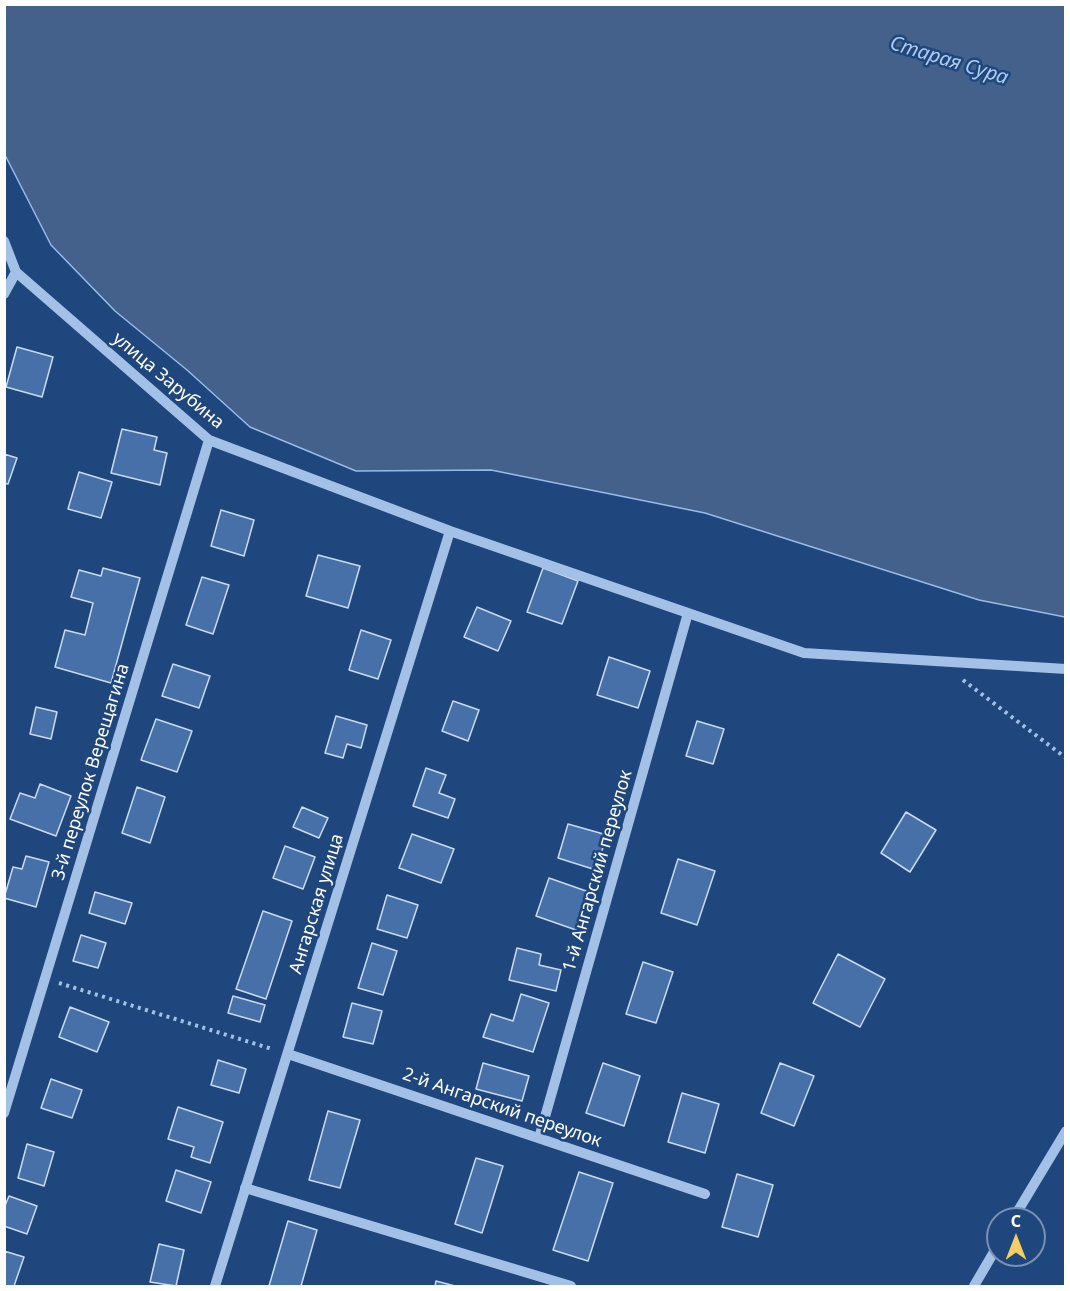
<!DOCTYPE html>
<meta charset="utf-8">
<style>
body{margin:0}
#map{position:relative;width:1070px;height:1291px;overflow:hidden;background:#1f477e;font-family:"Noto Sans",sans-serif}
canvas{display:block}
.frame{position:absolute;inset:0;border:6px solid #fff;pointer-events:none}
.north{position:absolute;left:986px;top:1207px;width:60px;height:60px;box-sizing:border-box;background:#1f477e;border:2px solid #7991b2;border-radius:50%;rotate:0deg;font-size:16px;font-weight:700;line-height:24px;text-align:center;color:#fff}
.north::after{content:'';display:block;margin:auto;width:21px;height:27px;background:#f5ce63;clip-path:polygon(50% 0,100% 100%,50% 72%,0 100%)}
</style>
<div id="map">
<canvas width="1070" height="1291"></canvas>
<div class="frame"></div>
<div class="north">С</div>
</div>
<script>
const ctx = document.querySelector('canvas').getContext('2d');
ctx.lineJoin = 'round';
function paint(path, color) {
  ctx.fillStyle = color;
  ctx.fill(path, 'evenodd');
}
function poly(rows) {
  const path = new Path2D();
  for (const r of rows) {
    path.moveTo(r[0], r[1]);
    for (let i = 2; i < r.length; i += 2) path.lineTo(r[i], r[i + 1]);
  }
  return path;
}
function strokePath(path, color, width, dash) {
  ctx.strokeStyle = color;
  ctx.lineWidth = width;
  ctx.lineCap = dash ? 'butt' : 'round';
  ctx.setLineDash(dash || []);
  ctx.stroke(path);
}
function drawText(font, color, halo, rows, align = 'center') {
  ctx.font = font + ' "Noto Sans",sans-serif';
  ctx.lineWidth = 5;
  ctx.setLineDash([]);
  ctx.textBaseline = 'middle';
  ctx.strokeStyle = halo;
  ctx.fillStyle = color;
  for (const [text, x, y, turn = 0] of rows) {
    ctx.save();
    ctx.translate(x, y);
    ctx.rotate((+turn || 0) * Math.PI / 180);
    ctx.textAlign = isNaN(turn) ? turn : align;
    if (halo) ctx.strokeText(text, 0, 0);
    ctx.fillText(text, 0, 0);
    ctx.restore();
  }
}
const water = poly([
 [5,4,1065,5,1065,617,979,600,705,513,491,470,356,471,250,427,187,370,115,311,51,245,5,155,5,4]
]);
const building = poly([
 [17,347,53,357,42,397,6,387,17,347],
 [122,429,157,437,154,450,167,453,160,485,111,473,122,429],
 [4,454,17,458,8,484,4,483,4,454],
 [79,472,112,482,101,518,68,509,79,472],
 [221,510,254,520,244,556,211,546,221,510],
 [318,555,360,566,348,608,306,596,318,555],
 [103,568,140,578,111,683,55,667,65,630,85,635,93,603,71,597,79,570,101,576,103,568],
 [543,568,578,581,562,624,527,612,543,568],
 [202,577,229,585,213,634,186,625,202,577],
 [477,607,511,621,498,651,464,637,477,607],
 [361,630,391,640,378,679,349,670,361,630],
 [609,657,650,671,638,708,597,695,609,657],
 [173,664,210,676,199,708,162,696,173,664],
 [453,701,479,710,468,741,442,731,453,701],
 [36,707,57,712,51,739,30,734,36,707],
 [336,716,367,725,361,748,347,744,343,758,325,753,336,716],
 [156,719,192,731,177,772,141,760,156,719],
 [697,721,724,729,713,764,686,756,697,721],
 [426,768,446,775,439,793,455,799,448,818,413,806,426,768],
 [40,784,71,796,56,836,10,819,20,793,35,798,40,784],
 [137,787,165,797,150,843,122,833,137,787],
 [302,807,328,818,319,838,293,827,302,807],
 [906,812,936,830,910,872,881,853,906,812],
 [568,824,607,835,596,870,558,858,568,824],
 [412,834,454,849,441,883,399,868,412,834],
 [285,846,315,857,303,889,273,878,285,846],
 [26,856,49,862,36,907,4,898,13,867,22,869,26,856],
 [678,859,715,871,697,925,661,913,678,859],
 [549,878,589,892,576,930,536,916,549,878],
 [95,892,132,903,125,924,89,913,95,892],
 [387,895,418,905,407,938,377,929,387,895],
 [263,911,292,921,266,999,236,989,263,911],
 [81,935,106,943,98,968,73,961,81,935],
 [372,943,397,951,383,995,358,988,372,943],
 [517,948,541,954,539,965,561,970,556,991,509,980,517,948],
 [838,954,885,979,860,1027,813,1003,838,954],
 [643,962,673,972,656,1023,626,1014,643,962],
 [521,994,549,1003,533,1052,483,1037,491,1014,513,1021,521,994],
 [233,996,265,1005,260,1022,228,1013,233,996],
 [352,1003,382,1011,373,1044,343,1037,352,1003],
 [70,1007,109,1022,97,1052,59,1037,70,1007],
 [218,1060,246,1069,239,1093,211,1085,218,1060],
 [483,1063,529,1076,522,1101,476,1089,483,1063],
 [603,1063,640,1076,624,1126,586,1113,603,1063],
 [780,1063,814,1076,794,1126,761,1113,780,1063],
 [51,1079,82,1090,72,1118,41,1108,51,1079],
 [682,1093,719,1104,705,1153,668,1142,682,1093],
 [178,1107,223,1122,210,1163,191,1157,194,1147,168,1139,178,1107],
 [328,1111,360,1120,340,1188,309,1180,328,1111],
 [27,1144,54,1152,44,1186,18,1178,27,1144],
 [476,1158,503,1166,482,1233,455,1224,476,1158],
 [176,1170,211,1182,201,1213,166,1201,176,1170],
 [579,1172,613,1183,588,1261,553,1250,579,1172],
 [737,1174,773,1185,758,1237,722,1227,737,1174],
 [9,1196,37,1206,27,1234,4,1226,4,1208,9,1196],
 [288,1221,317,1230,301,1286,269,1286,288,1221],
 [159,1244,184,1250,176,1286,150,1282,159,1244],
 [4,1251,24,1257,14,1286,4,1286,4,1251],
 [436,1281,455,1286,435,1286,436,1281]
]);
const path = poly([
 [963,680,1066,758],
 [59,983,272,1049]
]);
const minor = poly([
 [4,241,16,272,209,440,450,531,804,653,1066,669],
 [4,294,16,272],
 [288,1054,705,1194],
 [4,1113,209,440],
 [539,1138,688,613],
 [245,1188,571,1286],
 [1013,1219,1066,1131],
 [215,1286,450,531],
 [974,1286,998,1245]
]);
const streetNames = [
 ["улица Зарубина",168,381,40],
 ["3-й переулок Верещагина",91,772,-73],
 ["1-й Ангарский переулок",598,871,-74],
 ["Ангарская улица",317,904,-73],
 ["2-й Ангарский переулок",502,1108,19]
];
const waterNames = [
 ["Старая Сура",949,61,17]
];
paint(water, '#43618a');
strokePath(water, '#97bbe9', 1.5);
paint(building, '#4870a8');
strokePath(building, '#c7dbf6', 1.5);
strokePath(path, '#a3c1e7', 4, [3, 4.5]);
strokePath(minor, '#a3c1e7', 10);
drawText('18px', '#fff', '#1f477e', streetNames);
drawText('italic 20px', '#afcbef', '#1f477e', waterNames);
</script>
